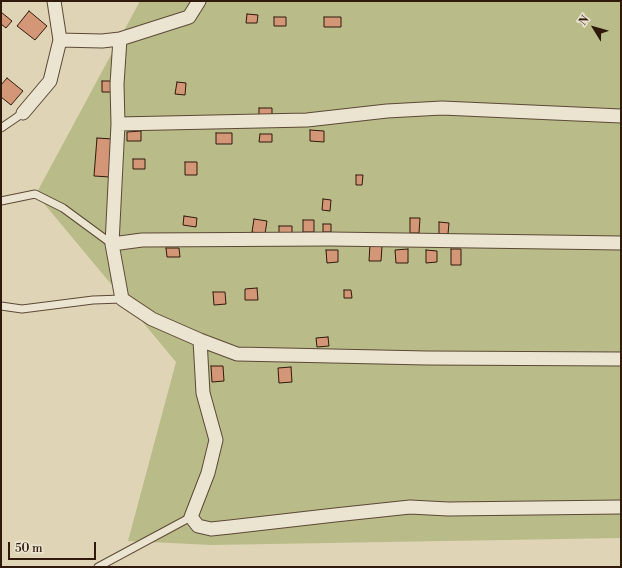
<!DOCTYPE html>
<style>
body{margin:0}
#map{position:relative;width:622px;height:568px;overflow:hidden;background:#dfd5b6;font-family:"Libre Bodoni",serif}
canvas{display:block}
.frame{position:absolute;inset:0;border:2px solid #301a0b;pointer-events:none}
.north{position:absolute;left:574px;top:8px;width:40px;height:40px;-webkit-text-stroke:3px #eae4d0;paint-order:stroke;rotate:307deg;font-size:11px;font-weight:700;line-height:16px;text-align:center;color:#301a0b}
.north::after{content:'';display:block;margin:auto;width:14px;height:18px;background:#301a0b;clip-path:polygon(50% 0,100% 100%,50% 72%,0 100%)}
.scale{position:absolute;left:8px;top:542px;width:88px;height:18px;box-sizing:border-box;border:2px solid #301a0b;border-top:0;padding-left:5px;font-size:12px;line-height:14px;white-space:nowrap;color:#301a0b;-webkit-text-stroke:3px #eae4d0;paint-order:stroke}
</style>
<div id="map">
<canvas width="622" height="568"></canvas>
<div class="frame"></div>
<div class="north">N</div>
<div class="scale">50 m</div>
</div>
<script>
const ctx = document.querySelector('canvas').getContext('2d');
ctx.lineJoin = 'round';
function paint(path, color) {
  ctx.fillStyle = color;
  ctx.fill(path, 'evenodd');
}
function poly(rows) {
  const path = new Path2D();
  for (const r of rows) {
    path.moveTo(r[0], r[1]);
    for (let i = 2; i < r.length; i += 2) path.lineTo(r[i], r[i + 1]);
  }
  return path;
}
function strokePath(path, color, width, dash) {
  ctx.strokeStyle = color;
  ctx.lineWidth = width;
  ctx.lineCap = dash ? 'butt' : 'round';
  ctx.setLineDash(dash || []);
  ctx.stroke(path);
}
const green = poly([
 [140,1,621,1,621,538,212,545,128,541,176,362,36,194]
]);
const building = poly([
 [29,11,47,26,35,40,17,26,29,11],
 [1,12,12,21,6,28,1,24,1,12],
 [247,14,258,15,257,23,246,23,247,14],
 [274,17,286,17,286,26,274,26,274,17],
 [324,17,341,17,341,27,324,27,324,17],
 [7,78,23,91,11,105,1,97,1,85,7,78],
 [102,81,113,81,113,92,102,92,102,81],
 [177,82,186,83,185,95,175,94,177,82],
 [259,108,272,108,272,118,259,118,259,108],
 [310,130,324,131,324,142,310,141,310,130],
 [141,131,141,141,127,141,127,132,141,131],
 [216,133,232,133,232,144,216,144,216,133],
 [260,134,272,134,272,142,259,142,260,134],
 [97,138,112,139,110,177,94,176,97,138],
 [133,159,145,159,145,169,133,169,133,159],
 [185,162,197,162,197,175,185,175,185,162],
 [356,175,363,175,362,185,356,185,356,175],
 [323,199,331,200,330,211,322,210,323,199],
 [184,216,197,218,196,227,183,225,184,216],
 [410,218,420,218,419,233,410,233,410,218],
 [254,219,267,221,265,234,252,232,254,219],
 [303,220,314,220,314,232,303,232,303,220],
 [439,222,449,223,448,234,439,234,439,222],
 [323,224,331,224,331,232,323,232,323,224],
 [279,226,292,226,292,235,279,235,279,226],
 [370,245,382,246,381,261,369,261,370,245],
 [166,248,179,248,180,257,167,257,166,248],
 [408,249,408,263,396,263,395,250,408,249],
 [451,249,461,249,461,265,451,265,451,249],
 [326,250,338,250,338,262,327,263,326,250],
 [426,250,437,251,437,262,426,263,426,250],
 [257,288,258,300,245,300,245,289,257,288],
 [344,290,351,290,352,298,344,298,344,290],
 [213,292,225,292,226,304,214,305,213,292],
 [328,337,329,346,317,347,316,338,328,337],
 [211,366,223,366,224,381,212,382,211,366],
 [291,367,292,382,279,383,278,368,291,367]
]);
const service = poly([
 [1,128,23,113],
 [1,201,35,194,63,208,112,244],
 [1,306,22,309,93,300,122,299],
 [98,567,191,517]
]);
const minor = poly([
 [120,39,117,84,118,124,112,244,122,299,152,319,200,340,237,354,427,358,621,359],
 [60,40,102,41,120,39,189,17,199,1],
 [23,113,50,81,60,40,54,1],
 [118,124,307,120,387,111,442,108,621,116],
 [112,244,142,240,330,239,621,243],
 [200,340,203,393,216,440,208,473,191,517,198,526,211,529,230,527,335,515,410,507,448,509,621,507]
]);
paint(green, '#b9bb89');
paint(building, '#d39676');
strokePath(building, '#301a0b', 1);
strokePath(service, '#5c4936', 9);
strokePath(minor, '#5c4936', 15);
strokePath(service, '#eae4d0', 7);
strokePath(minor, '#eae4d0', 13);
</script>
